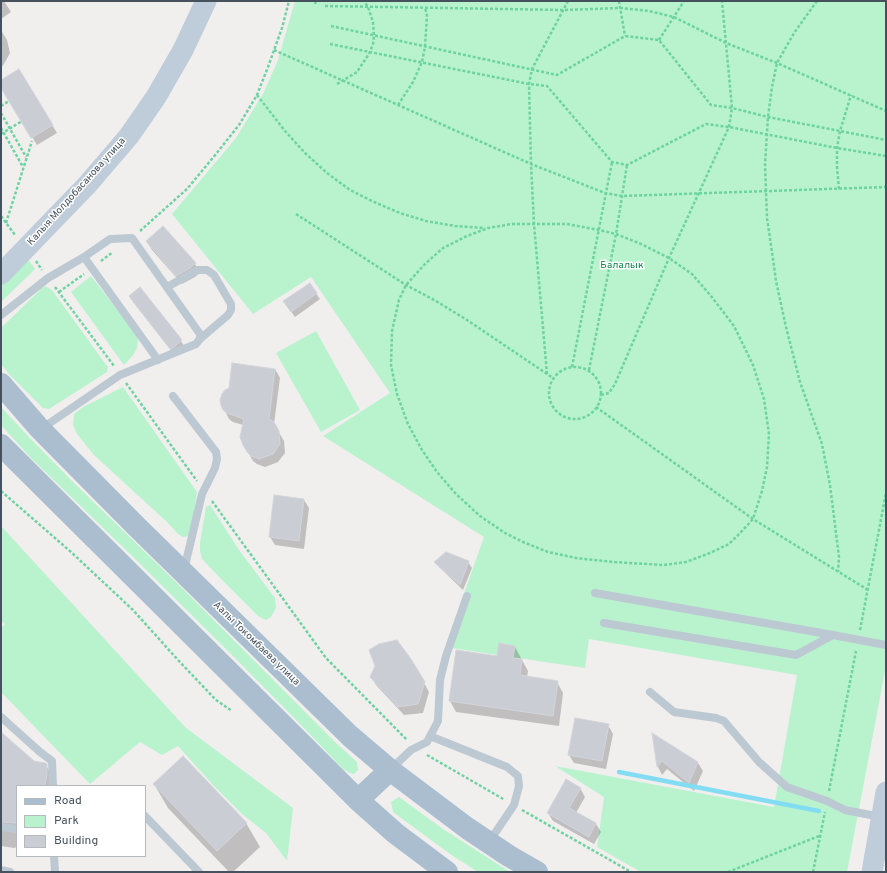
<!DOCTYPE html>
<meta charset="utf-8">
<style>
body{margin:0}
#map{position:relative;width:887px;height:873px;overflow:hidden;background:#f1eeee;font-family:Overpass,sans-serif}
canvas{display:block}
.frame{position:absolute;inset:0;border:2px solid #45525d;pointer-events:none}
.legend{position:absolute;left:16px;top:785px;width:130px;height:72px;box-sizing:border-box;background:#fff;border:1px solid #b5babe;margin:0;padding:5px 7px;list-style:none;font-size:12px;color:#45525d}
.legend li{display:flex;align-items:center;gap:8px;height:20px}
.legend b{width:20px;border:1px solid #b5babe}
</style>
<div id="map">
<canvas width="887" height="873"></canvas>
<div class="frame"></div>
<ul class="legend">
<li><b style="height:5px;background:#abbed0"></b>Road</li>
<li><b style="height:11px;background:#b8f3ce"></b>Park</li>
<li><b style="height:11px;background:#cacdd3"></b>Building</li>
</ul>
</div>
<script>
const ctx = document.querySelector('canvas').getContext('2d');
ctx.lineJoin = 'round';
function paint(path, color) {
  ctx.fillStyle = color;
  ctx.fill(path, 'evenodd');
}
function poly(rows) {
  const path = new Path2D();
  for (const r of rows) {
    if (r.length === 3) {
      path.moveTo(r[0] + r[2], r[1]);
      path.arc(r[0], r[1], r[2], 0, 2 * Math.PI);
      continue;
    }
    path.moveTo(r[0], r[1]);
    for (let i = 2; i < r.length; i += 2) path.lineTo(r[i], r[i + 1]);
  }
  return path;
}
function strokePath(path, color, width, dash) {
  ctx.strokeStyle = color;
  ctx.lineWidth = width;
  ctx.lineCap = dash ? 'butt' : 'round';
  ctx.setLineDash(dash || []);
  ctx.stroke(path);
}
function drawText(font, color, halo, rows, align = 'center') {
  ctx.font = font + ' Overpass,sans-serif';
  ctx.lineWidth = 3;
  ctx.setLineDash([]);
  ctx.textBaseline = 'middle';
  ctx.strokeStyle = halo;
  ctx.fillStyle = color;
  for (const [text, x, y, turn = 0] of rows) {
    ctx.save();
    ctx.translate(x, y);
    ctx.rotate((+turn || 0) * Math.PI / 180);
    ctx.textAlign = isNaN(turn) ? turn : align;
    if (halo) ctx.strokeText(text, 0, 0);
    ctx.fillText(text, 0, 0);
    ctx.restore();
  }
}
const green = poly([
 [295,1,886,1,886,666,847,872,641,872,597,847,604,797,555,766,774,807,797,675,589,639,585,668,445,647,484,537,323,436,390,393,311,277,253,314,172,214,236,138,264,92,278,60],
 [28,259,35,269,28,276,1,302,1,280],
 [91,276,135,333,138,339,137,348,134,354,124,365,71,292],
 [45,286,52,290,104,362,108,367,107,372,49,409,43,408,10,375,1,364,1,328,41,289],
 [316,331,360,410,321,432,276,353],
 [123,387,197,492,192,526,189,536,183,537,178,534,167,522,94,455,77,434,73,425,74,414,83,407],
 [1,407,28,436,71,480,181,587,335,742,357,762,358,770,354,774,350,773,343,769,301,725,235,658,130,554,30,457,1,425],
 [210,505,239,550,275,598,276,608,271,617,266,620,258,616,226,584,202,559,200,551,200,543,206,507],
 [2,527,186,728,293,808,287,861,266,833,242,814,213,785,178,746,162,755,140,742,90,784,1,692,1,629,5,624,1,620,1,528],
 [399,797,443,829,510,872,478,872,450,854,393,812,391,802]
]);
const shadow = poly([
 [1,1,4,1,11,12,1,19],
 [1,30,7,40,10,53,4,64,1,68],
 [19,70,57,133,37,145,1,86,1,81],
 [147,242,195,264,200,272,195,277,182,284,152,250],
 [309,284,320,299,295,317,288,307],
 [140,289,181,341,184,346,174,354,133,302,130,297],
 [275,369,280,378,274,424,284,441,285,453,278,462,265,467,257,464,253,461,244,445,243,425,233,422,229,419,222,405],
 [304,500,309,508,304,549,275,545,270,537],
 [436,562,468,562,472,568,463,590,439,567],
 [515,647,521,658,521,660,522,660,528,671,527,677,557,682,563,693,559,726,456,712,450,701,498,657],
 [376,666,424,683,429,692,423,713,404,715,376,685,371,676],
 [608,725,613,734,606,769,574,763,569,755],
 [1,733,34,762,46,765,58,786,17,786,17,847,14,848,1,846],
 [653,735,698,763,703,771,694,791,667,769,662,775,658,767],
 [154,784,246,823,260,847,233,872,229,872,168,808],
 [580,788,585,797,576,813,596,824,601,832,594,844,553,821,548,813]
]);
const stream = poly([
 [619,772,819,811]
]);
const building = poly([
 [19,69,53,125,31,138,1,88,1,80,19,69],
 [163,226,196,263,190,268,176,276,146,241,163,226],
 [310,283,317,293,291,312,283,301,310,283],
 [140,287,182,340,173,348,170,349,129,296,140,287],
 [232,363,275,369,269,419,274,422,279,431,280,444,273,454,259,459,251,456,247,452,243,445,240,437,244,419,227,413,223,410,221,405,220,400,222,394,225,390,229,388,232,363],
 [274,495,304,499,299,541,269,537,274,495],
 [446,552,469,561,460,585,434,562,446,552],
 [397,640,411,659,425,682,418,704,398,707,370,677,375,666,369,650,379,644,397,640],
 [499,643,515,646,513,658,522,659,520,675,558,681,553,716,449,701,456,650,497,656,499,643],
 [575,718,609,724,602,761,568,755,575,718],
 [1,732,34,761,45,763,47,764,47,774,45,786,17,786,17,823,1,822,1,732],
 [652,733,698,762,689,783,662,761,657,767,652,733],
 [183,756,247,823,217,851,153,784,183,756],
 [566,779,581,788,569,808,596,823,589,837,547,813,566,779]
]);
const path = poly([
 [315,1,316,6],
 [619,1,625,36],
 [817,1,794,33,777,63,772,87,768,117,765,164,767,218,772,252,776,281,786,327,800,382,822,444,830,485,839,557,838,572],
 [325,6,564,10,620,8,649,11,674,17,726,43,777,63,886,111],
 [331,26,557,75,625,36,659,40,711,105,732,108,768,117,886,140],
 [659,40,684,1],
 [330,44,529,84,547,86,612,162,627,165,706,124,729,127,837,148,886,156],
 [274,50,531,164,605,193,622,196,886,187],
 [337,84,357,72,370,52,373,44,374,36,373,22,368,7,364,1],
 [257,95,285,131,305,153,327,173,350,190,374,202,400,213,426,221,455,226,485,228],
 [398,105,413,82,422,62,425,47,427,16,425,7],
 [1,106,9,101],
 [1,113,26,157],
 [1,128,23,167],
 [1,134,22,121],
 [839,189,837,167,837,148,840,131,851,95],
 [296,214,406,285,436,301,467,320,553,378],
 [1,216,15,235],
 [6,223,32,141],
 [512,224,567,224,599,230,616,234,641,244,669,258,692,274,711,296,734,326,753,365,764,399,769,434,767,467,762,491,753,519,743,530,729,544,710,553,686,562,664,565,613,562,576,558,548,552,523,542,505,533,480,516,456,494,437,472,422,450,408,424,397,394,391,365,392,331,399,300,406,285,425,264,443,248,467,236,488,228,512,224],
 [140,231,187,189,216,154,239,125,257,95,268,67,282,28,289,1],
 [36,261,42,270],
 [101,261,113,252],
 [55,287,114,366],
 [59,292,84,274],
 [572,367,612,162],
 [575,393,26],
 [589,370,616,234,627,165],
 [547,374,534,224,531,164,529,84,532,69,568,1],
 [126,383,197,481],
 [601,395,609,393,615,384,669,258,729,127,732,108,722,1],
 [596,407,753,519,868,590],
 [1,491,71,552,133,610,178,660,216,700,232,711],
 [212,501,326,658,407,740],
 [860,630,886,493],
 [427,755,505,800],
 [829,791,856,651],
 [522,810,631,872],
 [728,872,819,836],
 [813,872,825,812]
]);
const lane = poly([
 [84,257,158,360],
 [167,287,198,270,207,270,214,275,231,304,231,310,228,315,200,339],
 [1,315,48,278,84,257,110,239,132,238,200,334,200,339,196,344,120,375,41,429],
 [173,396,216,452,217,459,215,468,202,494,184,570],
 [595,593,833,635],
 [604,623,796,655,833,635,886,645],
 [650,692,674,712,716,718,724,721,759,762,787,787,827,801,845,810,881,817],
 [1,717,40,752,52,761,53,786],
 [430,736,507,767,518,776,519,786,514,805,489,842],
 [391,769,411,750,427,742,438,721,440,680,446,656,467,596],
 [145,816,199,872],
 [1,827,17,829],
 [54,856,55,872],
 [1,870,10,872]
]);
const secondary = poly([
 [1,274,87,185,129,136,156,97,183,50,206,1],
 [872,872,886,792]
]);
const primary = poly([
 [1,384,40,429,136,526,350,736,390,770,467,828,509,856,537,872],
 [1,445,358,800,395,833,447,872],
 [358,800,390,770]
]);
const streetNames = [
 ["Калыя Молдобасанова улица",77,192,-48],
 ["Аалы Токомбаева улица",256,644,44]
];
const parkNames = [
 ["Балалык",622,266]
];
paint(green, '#b8f3ce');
paint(shadow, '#0003');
strokePath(stream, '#82ddf3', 4.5);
paint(building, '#cacdd3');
strokePath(building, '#d1d4da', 1);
strokePath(path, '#6dd3a0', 2.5, [3, 2]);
strokePath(lane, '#bdc9d2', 8);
strokePath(secondary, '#bfccd9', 21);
strokePath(primary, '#abbed0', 22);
drawText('10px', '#45525d', '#fff', streetNames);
drawText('10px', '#0f8549', '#fff', parkNames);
</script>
